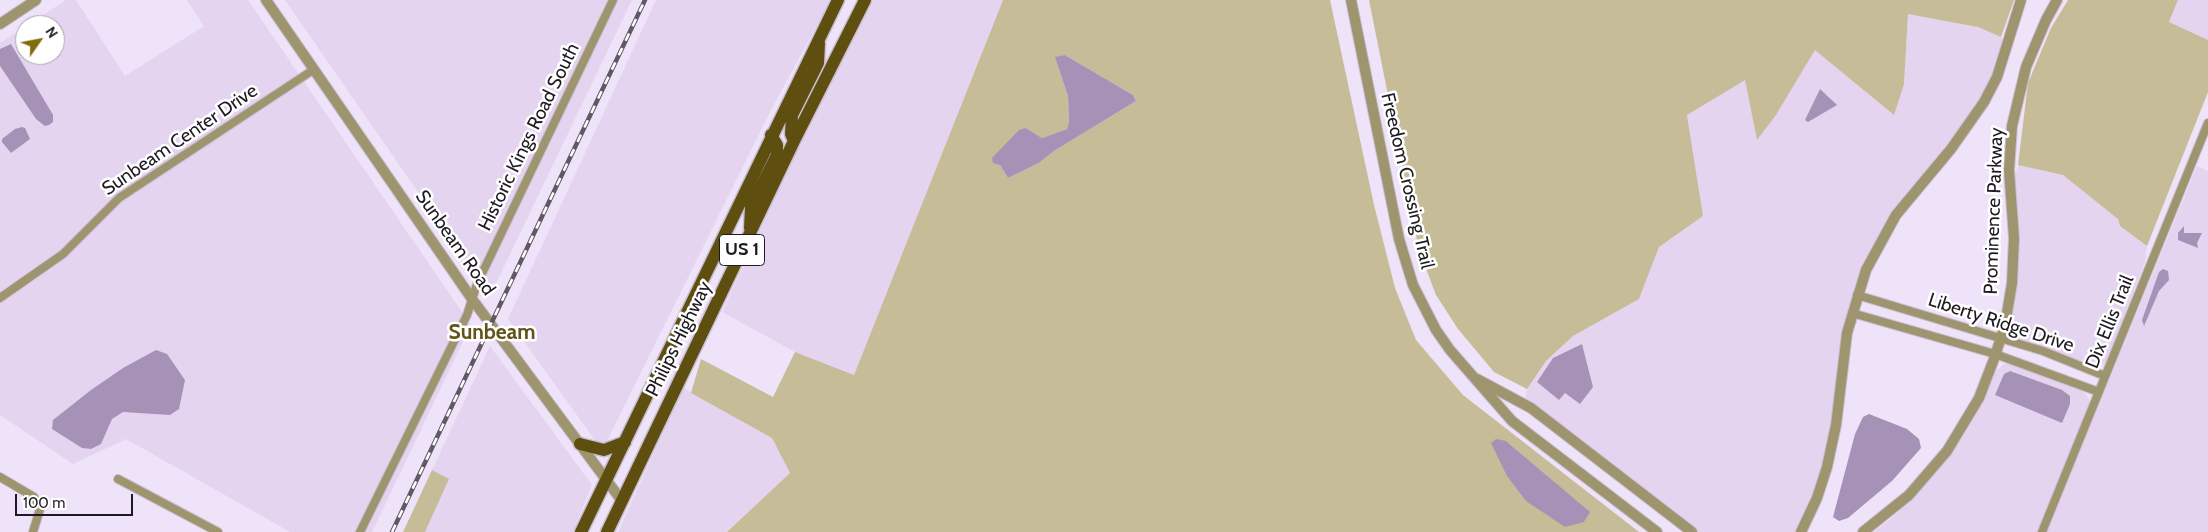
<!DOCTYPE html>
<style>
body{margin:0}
#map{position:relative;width:2208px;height:532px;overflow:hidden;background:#efe3f9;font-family:Cabin,sans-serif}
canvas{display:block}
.north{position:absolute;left:15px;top:15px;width:50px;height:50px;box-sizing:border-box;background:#fff;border:1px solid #a5a3a6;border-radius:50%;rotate:57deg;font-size:14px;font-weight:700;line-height:20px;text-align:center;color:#1e1a21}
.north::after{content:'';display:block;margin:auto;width:18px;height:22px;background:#816d08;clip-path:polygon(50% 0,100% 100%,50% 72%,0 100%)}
.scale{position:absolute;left:15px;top:494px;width:118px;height:22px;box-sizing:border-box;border:2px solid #1e1a21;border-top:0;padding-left:6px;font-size:15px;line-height:18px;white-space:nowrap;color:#1e1a21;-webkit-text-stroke:4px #fff;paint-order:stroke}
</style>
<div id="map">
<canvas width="2208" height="532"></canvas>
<div class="north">N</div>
<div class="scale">100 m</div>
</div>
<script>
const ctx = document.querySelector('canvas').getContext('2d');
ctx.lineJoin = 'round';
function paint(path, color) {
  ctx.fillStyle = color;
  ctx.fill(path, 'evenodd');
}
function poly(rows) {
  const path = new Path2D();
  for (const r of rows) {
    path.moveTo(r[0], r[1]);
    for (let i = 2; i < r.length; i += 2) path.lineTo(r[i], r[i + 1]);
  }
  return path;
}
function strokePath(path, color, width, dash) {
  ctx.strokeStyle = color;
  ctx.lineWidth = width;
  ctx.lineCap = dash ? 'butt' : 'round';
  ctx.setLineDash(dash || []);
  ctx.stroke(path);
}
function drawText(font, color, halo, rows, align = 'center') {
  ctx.font = font + ' Cabin,sans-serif';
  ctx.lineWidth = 5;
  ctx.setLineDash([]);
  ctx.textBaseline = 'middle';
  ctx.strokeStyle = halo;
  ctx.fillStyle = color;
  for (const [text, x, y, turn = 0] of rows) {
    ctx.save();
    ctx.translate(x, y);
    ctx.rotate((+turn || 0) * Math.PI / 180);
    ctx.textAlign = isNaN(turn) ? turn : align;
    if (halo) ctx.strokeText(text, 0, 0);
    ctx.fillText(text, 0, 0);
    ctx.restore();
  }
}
const built = poly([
 [66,0,76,0,125,76,204,26,187,0,248,0,471,325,372,532,290,532,126,439,73,464,0,415,0,43,25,27,25,55,55,55,55,25,28,25],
 [285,0,632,0,490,296],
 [656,0,831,0,772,108,606,443,597,443,508,319],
 [872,0,1003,0,854,375,795,352,722,312,783,180],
 [2178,0,2208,0,2208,40,2169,22],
 [1908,13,1978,27,2001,37,2004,44,1992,77,1976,107,1959,130,1892,213,1873,247,1858,279,1832,431,1821,473,1813,498,1795,532,1700,532,1525,399,1527,389,1546,361,1573,336,1639,299,1659,247,1703,216,1687,115,1745,79,1757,139,1776,115,1815,50,1904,84],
 [2019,165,2063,175,2118,219,2120,226,2147,246,2145,262,2107,361,2104,365,2097,367,2020,338,2014,334,2010,326,2018,278,2019,235,2014,175],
 [2197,166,2208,171,2208,532,2047,532],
 [490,346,592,485,573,532,425,532,448,479,432,470],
 [2004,364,2011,364,2084,392,2089,399,2089,405,2037,532,1873,532,1891,519,1919,491,1962,439,1996,371],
 [683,388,772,438,790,473,727,532,618,532]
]);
const green = poly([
 [1003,0,1330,0,1374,205,1395,288,1416,340,1463,395,1639,532,727,532,790,473,772,438,691,393,701,359,773,397,795,352,854,375],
 [1065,55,1133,95,1136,101,1054,151,1039,163,1008,178,1000,165,1026,128,1042,138,1067,129,1069,122,1068,96,1056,58],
 [1506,441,1589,512,1584,522],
 [1369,0,2014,0,2001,37,1978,27,1908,14,1904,84,1894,115,1815,50,1776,115,1757,140,1745,80,1687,115,1703,216,1659,247,1639,299,1573,336,1546,361,1527,389,1494,372,1458,329,1436,295,1419,250],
 [2068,0,2178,0,2169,22,2208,40,2208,92,2147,246,2120,226,2118,219,2063,175,2018,165,2028,83,2051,28],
 [432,470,449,479,425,532,403,532]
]);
const water = poly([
 [11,44,53,115,53,122,49,125,45,126,36,119,0,66,0,49],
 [1065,55,1133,95,1136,101,1054,151,1039,163,1008,178,1000,165,993,163,992,158,1019,130,1026,128,1042,138,1067,129,1069,122,1068,96,1055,57],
 [1820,89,1837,105,1808,122,1805,120],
 [22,127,25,128,30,139,11,153,2,142,2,139,15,129],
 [2184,226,2184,233,2202,233,2197,243,2198,248,2178,240,2178,233],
 [2163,269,2168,271,2169,280,2159,291,2144,326,2142,320,2159,272],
 [1582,344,1593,387,1580,404,1565,393,1559,400,1537,382,1553,358],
 [156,350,167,354,185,380,179,409,170,415,123,412,112,419,101,444,91,449,82,448,52,429,53,420,91,390,123,368],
 [2010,371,2062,390,2070,396,2070,404,2062,423,1995,395,2004,374],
 [1869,414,1907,429,1919,439,1921,448,1892,481,1848,518,1839,521,1833,517,1855,434,1863,417],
 [1496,439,1506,441,1590,512,1584,522,1565,527,1526,501,1507,476,1491,443]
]);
const minor = poly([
 [1857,295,2043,351,2105,376],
 [0,298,63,254,119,198,313,70],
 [1852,313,1995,354,2099,392],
 [0,477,34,497,40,509,33,532],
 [118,479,218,532],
 [360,532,467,315,477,284,613,0],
 [2042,532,2208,123]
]);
const tertiary = poly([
 [266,0,472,299,622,501],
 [1351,0,1399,239,1413,285,1436,330,1450,350,1512,421,1657,532],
 [0,24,36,0],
 [1477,379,1531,408,1692,532],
 [1801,532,1817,498,1827,467,1836,425,1847,333,1866,270,1896,215,1951,149,1984,102,1997,77,2021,0],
 [1863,532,1909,495,1947,451,1979,398,1994,359,2005,325,2012,283,2014,238,2009,170,2012,126,2026,67,2046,20,2057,0]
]);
const primary = poly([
 [794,141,791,134,792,115,818,63,819,43],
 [750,228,751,207,777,155,777,145,771,135],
 [580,444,604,450,625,442],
 [581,532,838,0],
 [607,532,794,141,865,0]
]);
const rail = poly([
 [392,532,645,0]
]);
const shields = [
 [742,250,45]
];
const shieldNames = [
 ["US 1",742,250]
];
const streetNames = [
 ["Historic Kings Road South",529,137,-64],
 ["Sunbeam Center Drive",180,140,-34],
 ["Freedom Crossing Trail",1407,181,77],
 ["Prominence Parkway",1994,211,-88],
 ["Sunbeam Road",455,243,55],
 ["Dix Ellis Trail",2110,322,-68],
 ["Liberty Ridge Drive",2001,323,18],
 ["Philips Highway",679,339,-64]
];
const quarterNames = [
 ["Sunbeam",492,333]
];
paint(built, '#e4d4f0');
paint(green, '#c6bc97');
paint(water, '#a792b7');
strokePath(minor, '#c9bfd2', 10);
strokePath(tertiary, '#c9bfd2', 12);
strokePath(primary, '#c9bfd2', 15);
strokePath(minor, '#9e956f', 8);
strokePath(tertiary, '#9e956f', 10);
strokePath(primary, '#5e4f10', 12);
strokePath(rail, '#605965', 4.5);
strokePath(rail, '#fff', 2.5, [8]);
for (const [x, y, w] of shields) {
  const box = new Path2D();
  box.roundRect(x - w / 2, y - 15.5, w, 31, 4);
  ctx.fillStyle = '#fff';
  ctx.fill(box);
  strokePath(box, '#1e1a21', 1);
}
drawText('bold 18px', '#1e1a21', null, shieldNames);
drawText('19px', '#1e1a21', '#fff', streetNames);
drawText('bold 21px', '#625418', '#fff', quarterNames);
</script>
